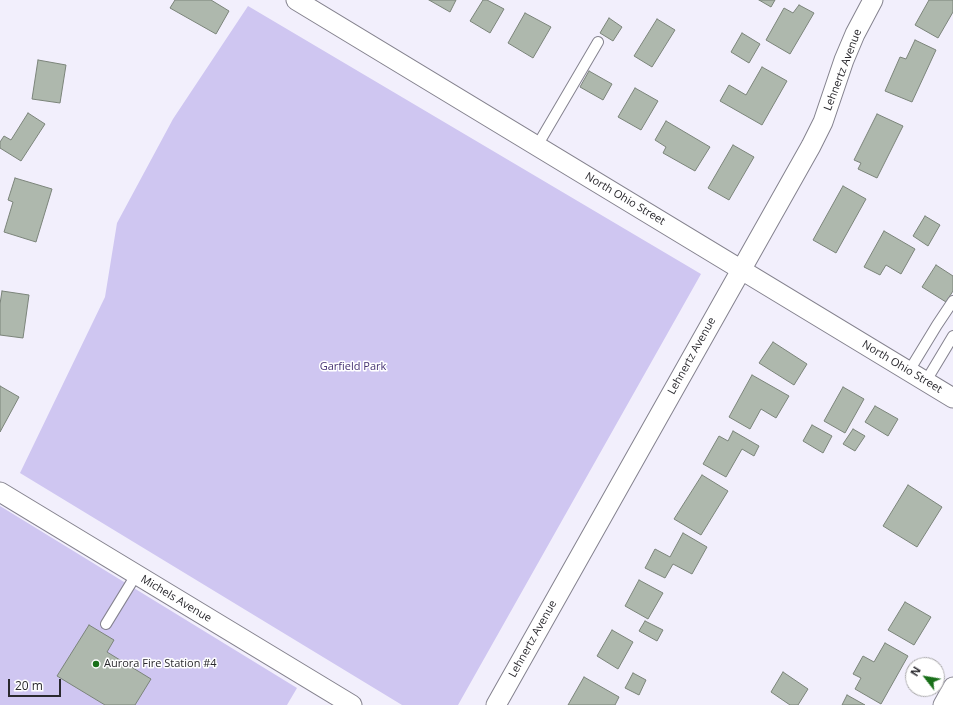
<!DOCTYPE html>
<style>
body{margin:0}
#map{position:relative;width:953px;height:705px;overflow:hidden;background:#f2effc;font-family:"Open Sans",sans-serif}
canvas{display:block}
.north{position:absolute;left:905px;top:657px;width:40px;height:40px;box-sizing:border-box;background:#fff;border:1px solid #aaa9ab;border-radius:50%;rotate:301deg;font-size:11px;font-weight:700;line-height:16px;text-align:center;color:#2a292e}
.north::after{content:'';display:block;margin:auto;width:14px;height:18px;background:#186f19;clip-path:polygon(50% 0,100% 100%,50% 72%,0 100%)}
.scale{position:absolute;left:8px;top:679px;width:53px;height:18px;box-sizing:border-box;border:2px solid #2a292e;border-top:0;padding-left:5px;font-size:12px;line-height:14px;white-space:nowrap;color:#2a292e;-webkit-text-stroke:3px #fff;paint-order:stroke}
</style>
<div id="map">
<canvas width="953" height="705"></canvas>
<div class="north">N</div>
<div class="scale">20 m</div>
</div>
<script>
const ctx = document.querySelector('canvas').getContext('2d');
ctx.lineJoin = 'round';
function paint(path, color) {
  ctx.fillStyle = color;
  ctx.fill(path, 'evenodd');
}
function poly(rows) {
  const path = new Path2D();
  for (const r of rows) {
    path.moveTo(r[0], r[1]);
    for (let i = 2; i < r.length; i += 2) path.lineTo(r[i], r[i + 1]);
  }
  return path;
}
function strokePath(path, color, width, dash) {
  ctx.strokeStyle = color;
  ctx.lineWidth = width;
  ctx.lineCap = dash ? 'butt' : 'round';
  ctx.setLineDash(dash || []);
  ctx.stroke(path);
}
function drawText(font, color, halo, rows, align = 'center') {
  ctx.font = font + ' "Open Sans",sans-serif';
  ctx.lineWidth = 3;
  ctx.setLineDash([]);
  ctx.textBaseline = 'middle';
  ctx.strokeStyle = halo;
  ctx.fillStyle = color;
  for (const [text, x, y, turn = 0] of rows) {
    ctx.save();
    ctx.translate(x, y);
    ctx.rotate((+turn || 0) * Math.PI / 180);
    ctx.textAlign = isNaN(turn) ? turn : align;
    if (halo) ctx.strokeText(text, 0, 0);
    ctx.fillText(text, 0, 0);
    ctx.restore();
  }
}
const green = poly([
 [248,6,701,274,458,705,402,705,20,473,105,297,117,223,173,119],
 [0,506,297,688,287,705,0,705]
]);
const building = poly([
 [175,0,211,0,229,11,216,34,170,8,175,0],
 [429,0,456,0,450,12,429,0],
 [483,0,487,0,504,9,490,33,470,21,483,0],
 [759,0,775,0,771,7,759,0],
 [929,0,953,0,953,12,938,38,915,25,929,0],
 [799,5,814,13,790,54,766,40,784,8,793,13,799,5],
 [525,13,551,27,533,58,508,43,525,13],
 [609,18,622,27,613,41,600,33,609,18],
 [657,19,675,30,652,67,634,56,657,19],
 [742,33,760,44,749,63,731,52,742,33],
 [915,40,936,50,912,102,885,91,900,57,906,59,915,40],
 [38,60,66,65,60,103,32,99,38,60],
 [762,67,787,81,762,125,720,101,729,85,746,95,762,67],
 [589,71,612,84,603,100,580,87,589,71],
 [635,88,658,101,641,130,618,117,635,88],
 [28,113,45,124,21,161,0,148,0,142,4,136,11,140,28,113],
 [877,114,903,126,877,178,858,169,861,163,854,160,877,114],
 [666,121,710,147,695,171,663,153,666,147,655,140,666,121],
 [733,145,754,157,729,200,708,188,733,145],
 [15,178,52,189,36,242,4,232,13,202,8,200,15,178],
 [843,186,866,199,836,253,813,240,843,186],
 [925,216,940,225,928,246,913,236,925,216],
 [884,231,915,249,901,274,886,265,880,275,864,267,884,231],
 [936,265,953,276,953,291,946,302,922,287,936,265],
 [2,291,29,295,23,338,0,335,0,304,2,291],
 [773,342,807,364,794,385,759,363,773,342],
 [752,375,789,396,776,418,761,409,750,429,729,417,752,375],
 [0,386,19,397,0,432,0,386],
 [843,387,864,399,845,433,824,421,843,387],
 [875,406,898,419,888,436,865,422,875,406],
 [812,425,832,436,823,453,803,441,812,425],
 [853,429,865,436,855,451,843,444,853,429],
 [733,431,759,446,754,456,742,449,726,477,703,464,719,436,728,441,733,431],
 [702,475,728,491,701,535,674,519,702,475],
 [908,485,942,507,917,547,883,526,908,485],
 [683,533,707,547,692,574,673,564,665,578,645,568,655,549,670,557,683,533],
 [639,580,663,593,648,619,625,606,639,580],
 [905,602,931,617,914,645,888,630,905,602],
 [645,621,663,630,657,641,639,631,645,621],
 [89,625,114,640,107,652,151,679,135,705,105,705,57,676,89,625],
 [612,630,633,642,618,669,597,656,612,630],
 [885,643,908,656,881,704,855,689,861,678,853,674,863,656,874,662,885,643],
 [783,672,808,689,798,705,790,705,771,692,783,672],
 [633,673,646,680,639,695,625,688,633,673],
 [584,677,619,697,615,705,568,705,584,677],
 [847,695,865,705,842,705,847,695]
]);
const service = poly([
 [537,146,598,42],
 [909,371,937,325,953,301],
 [926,381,953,336],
 [106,624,136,575]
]);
const minor = poly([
 [296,0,953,398],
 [0,492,352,705],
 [496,705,811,146,823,122,844,60,855,34,873,0],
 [943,705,953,687]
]);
const markers = [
 [96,664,4,"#186f19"]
];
const streetNames = [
 ["Lehnertz Avenue",843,70,-69],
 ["North Ohio Street",625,199,31],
 ["Lehnertz Avenue",692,356,-61],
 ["North Ohio Street",902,367,31],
 ["Michels Avenue",176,599,31],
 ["Lehnertz Avenue",533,639,-61]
];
const parkNames = [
 ["Garfield Park",353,367]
];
const poiNames = [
 ["Aurora Fire Station #4",104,664]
];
paint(green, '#cfc6f1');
paint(building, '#aeb8ad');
strokePath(building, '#7b847a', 1);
strokePath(service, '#84828e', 12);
strokePath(minor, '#84828e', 21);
strokePath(service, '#fff', 10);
strokePath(minor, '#fff', 19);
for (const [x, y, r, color] of markers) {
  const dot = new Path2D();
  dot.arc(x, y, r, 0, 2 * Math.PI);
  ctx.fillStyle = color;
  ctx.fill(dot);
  strokePath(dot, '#fff', 1.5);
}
drawText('11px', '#2a292e', '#fff', streetNames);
drawText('11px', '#463373', '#fff', parkNames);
drawText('11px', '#2a292e', '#fff', poiNames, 'left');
</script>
